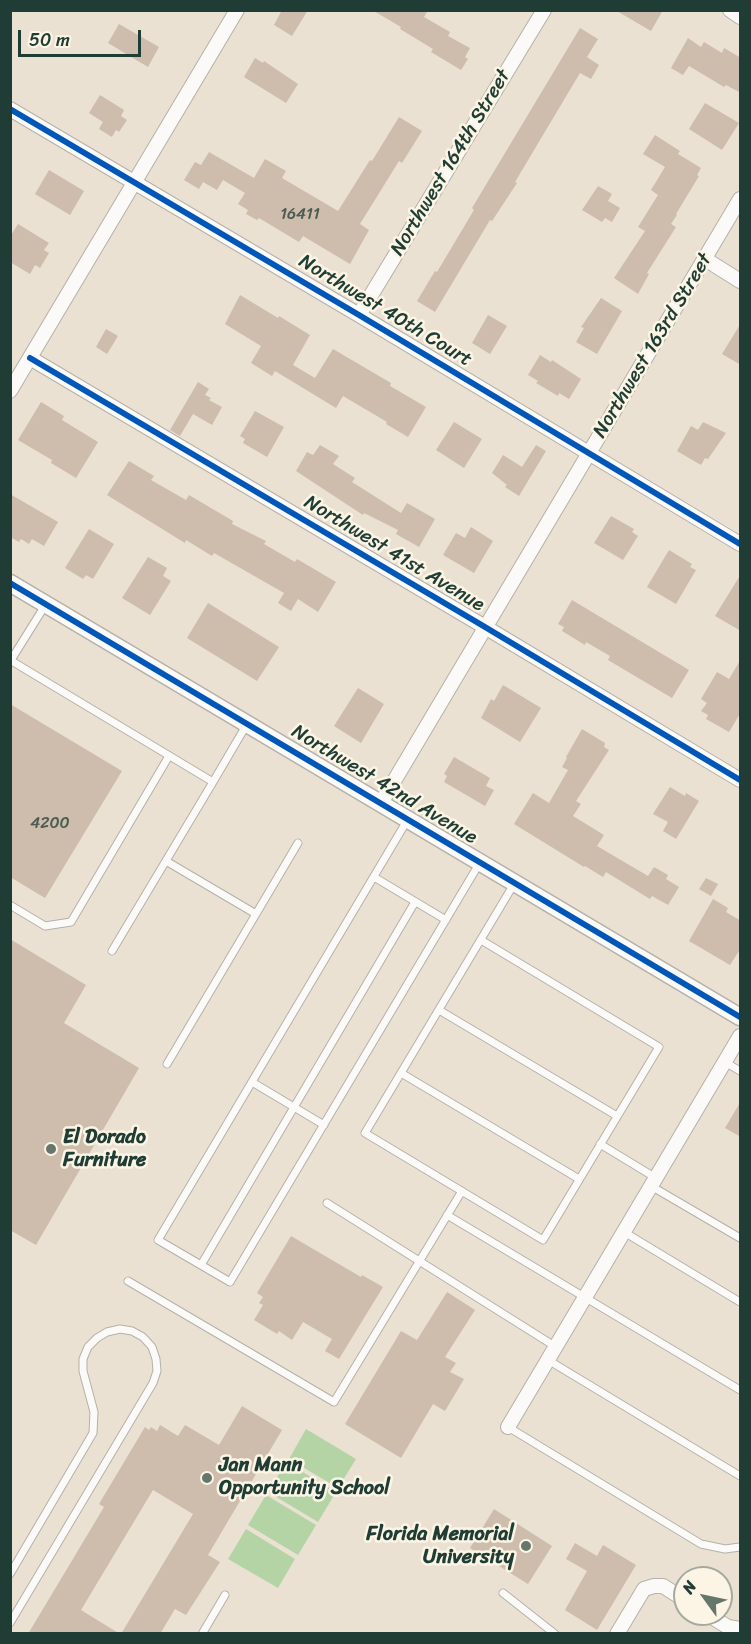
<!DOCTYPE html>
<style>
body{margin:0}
#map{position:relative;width:751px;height:1644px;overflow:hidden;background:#eae1d3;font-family:Sriracha,sans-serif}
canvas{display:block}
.frame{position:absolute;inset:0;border:12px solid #1f3d34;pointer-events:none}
.north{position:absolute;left:673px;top:1566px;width:60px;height:60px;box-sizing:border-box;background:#fcf5e5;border:2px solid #a4ab9e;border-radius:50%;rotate:303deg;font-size:16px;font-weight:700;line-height:24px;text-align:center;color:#1f3d34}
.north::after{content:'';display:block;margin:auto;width:21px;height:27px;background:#66766c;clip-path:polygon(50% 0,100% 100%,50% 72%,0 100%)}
.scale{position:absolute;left:18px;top:30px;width:123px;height:27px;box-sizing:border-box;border:3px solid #1f3d34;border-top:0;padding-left:8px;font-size:18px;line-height:21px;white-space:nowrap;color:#1f3d34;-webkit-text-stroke:4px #fcf5e5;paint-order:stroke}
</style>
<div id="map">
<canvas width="751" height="1644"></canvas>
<div class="frame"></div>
<div class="north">N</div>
<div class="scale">50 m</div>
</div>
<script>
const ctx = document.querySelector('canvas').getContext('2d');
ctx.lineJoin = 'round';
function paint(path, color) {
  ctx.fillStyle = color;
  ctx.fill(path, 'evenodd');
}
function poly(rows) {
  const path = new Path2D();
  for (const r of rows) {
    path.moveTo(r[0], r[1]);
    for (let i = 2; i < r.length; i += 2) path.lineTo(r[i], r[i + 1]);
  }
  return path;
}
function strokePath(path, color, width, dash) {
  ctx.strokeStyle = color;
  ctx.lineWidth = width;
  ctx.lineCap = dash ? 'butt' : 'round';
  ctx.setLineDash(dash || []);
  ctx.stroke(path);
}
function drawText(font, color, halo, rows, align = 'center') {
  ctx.font = font + ' Sriracha,sans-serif';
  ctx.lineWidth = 5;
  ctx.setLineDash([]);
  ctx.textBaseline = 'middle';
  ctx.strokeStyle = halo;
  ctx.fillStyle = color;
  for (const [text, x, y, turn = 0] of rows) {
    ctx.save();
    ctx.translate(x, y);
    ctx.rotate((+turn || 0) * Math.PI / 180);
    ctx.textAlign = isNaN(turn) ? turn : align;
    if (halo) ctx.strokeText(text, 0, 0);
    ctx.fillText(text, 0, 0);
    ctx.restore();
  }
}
const green = poly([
 [306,1429,356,1459,338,1488,289,1459],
 [286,1462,336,1492,318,1522,268,1492],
 [266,1495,316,1525,298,1555,248,1525],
 [246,1529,295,1559,278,1588,228,1559]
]);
const building = poly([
 [282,10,308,10,292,36,274,25],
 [372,10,428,10,424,17,450,32,448,36,470,48,465,57,468,59,461,70,431,52,433,49,400,29,401,27],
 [615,10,663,10,651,31],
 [119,24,159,47,148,67,108,43],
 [580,28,598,39,587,57,599,65,591,79,580,73,515,182,517,183,492,221,490,220,435,312,417,301,435,271,437,272,474,210,472,208],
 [688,38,701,47,704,42,722,53,724,48,741,58,741,93,726,85,724,87,689,66,683,75,671,68],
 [255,58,263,63,264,61,298,84,286,103,244,77],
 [100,95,124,110,121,116,127,120,119,132,116,130,112,137,99,129,103,122,89,113],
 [705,103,739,123,722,150,689,129],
 [399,117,422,131,402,163,399,161,360,224,369,230,350,264,303,236,299,242,259,218,257,220,246,214,248,210,238,204,245,193,223,180,217,190,203,182,199,189,184,180,195,162,201,165,209,152,254,178,265,159,286,171,282,178,338,211,370,160,372,161],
 [655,135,680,151,678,154,701,168,697,175,699,176,676,214,677,215,671,224,676,227,647,273,649,274,638,294,614,278,645,231,638,227,658,195,651,190,665,167,643,154],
 [49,170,84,191,70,215,35,194],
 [598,186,612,194,608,201,620,208,612,222,605,218,602,222,582,210],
 [18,224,49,243,44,250,49,253,40,268,35,265,30,274,10,262,10,237],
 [240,295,278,318,279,316,310,335,293,365,315,378,333,349,391,383,390,386,426,407,408,437,386,424,387,422,343,396,336,408,275,371,272,376,251,363,261,346,225,324],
 [601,298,622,311,597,354,576,342,584,328,581,327],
 [488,315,507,326,490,354,472,343],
 [741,323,741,365,722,354],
 [106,329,118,336,107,354,96,347],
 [540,355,551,362,552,360,581,379,569,399,559,393,558,396,536,383,538,381,528,375],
 [198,382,209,389,205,395,211,398,209,400,222,407,212,425,193,414,180,436,170,430],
 [41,402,64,416,62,420,98,442,76,478,51,463,52,460,18,440],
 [255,411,284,427,267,457,243,443,245,439,240,436],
 [454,422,482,439,464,468,436,450],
 [703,422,726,433,708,459,705,458,701,465,677,451,691,426,698,430],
 [320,445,339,456,333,464,355,478,352,482,401,513,407,503,435,519,419,547,396,534,398,530,364,513,363,515,296,471,307,452,313,455],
 [536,445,546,451,519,496,505,487,507,485,492,473,503,455,522,467],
 [129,461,154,476,151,480,186,500,189,495,233,521,232,524,266,541,264,544,295,562,297,559,336,582,318,612,298,599,291,611,278,603,284,593,214,553,212,556,186,540,185,543,107,495],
 [10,494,58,522,44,546,32,539,29,544,21,539,19,542,10,537],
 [611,516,634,529,632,532,638,536,623,560,594,543],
 [471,527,493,541,474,573,443,555,456,533,465,538],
 [89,529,114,544,93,579,86,575,83,579,65,568],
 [669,550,692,564,690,567,696,570,676,604,647,587],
 [148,557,167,568,163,576,171,581,150,615,122,598],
 [741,574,741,631,715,616],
 [572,600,689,670,672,698,608,660,610,656,586,642,585,645,562,631,564,627,558,624],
 [208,603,279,647,257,681,187,638],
 [741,659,741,712,729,732,706,719,708,715,701,711,707,703,701,699,717,672,729,679],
 [503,685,541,708,520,742,481,718,491,699,494,701],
 [358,688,384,704,361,743,334,726],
 [10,704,122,771,45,898,10,877],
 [582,729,605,743,604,747,609,750,576,801,581,804,573,816,604,835,597,846,648,876,654,867,668,875,666,879,679,887,668,905,652,896,650,899,606,872,603,877,585,866,584,867,514,824,533,793,549,803,568,770,562,767,567,758,566,757],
 [454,757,490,778,486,786,494,790,485,806,444,782,447,776,444,774],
 [670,787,685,796,686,793,699,801,676,839,663,831,668,822,653,814],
 [706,878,718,884,711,896,699,889],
 [713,899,728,908,726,912,741,921,741,948,730,965,689,941],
 [10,939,86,985,64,1023,139,1068,36,1245,10,1230],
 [741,1101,741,1137,725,1128],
 [291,1236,361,1277,362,1275,383,1287,339,1359,325,1351,332,1339,303,1322,292,1340,279,1331,277,1334,254,1320,263,1305,259,1303,263,1297,257,1293],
 [447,1292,475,1310,445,1357,456,1363,450,1372,464,1379,445,1411,433,1404,401,1458,345,1424,401,1331,417,1340],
 [242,1406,282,1430,208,1555,220,1562,186,1615,175,1609,160,1634,121,1634,193,1514,153,1490,81,1610,120,1634,28,1634,104,1507,99,1504,145,1427,149,1430,151,1427,157,1431,160,1425,178,1436,185,1425,219,1445],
 [494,1509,552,1546,528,1584,470,1548],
 [575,1543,597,1556,603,1545,636,1565,597,1630,565,1610,587,1571,566,1559]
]);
const service = poly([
 [10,660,213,782,112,951],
 [11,660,46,604],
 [213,782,247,724],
 [408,819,158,1240,230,1282,479,864],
 [166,861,256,914,298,843],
 [374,877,446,920],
 [10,905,45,926,71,922,169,756],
 [481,940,659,1047,543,1240,365,1133,514,884],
 [439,1010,617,1116],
 [725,1062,740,1071],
 [167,1064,256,914],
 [401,1073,579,1179],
 [252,1082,324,1125],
 [600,1144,656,1178],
 [651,1186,740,1238],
 [327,1203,556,1347],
 [447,1215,740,1390],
 [624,1232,740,1302],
 [201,1265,415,902],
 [128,1281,334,1402,462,1191],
 [548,1360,740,1476],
 [508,1427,701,1544,725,1549,740,1547],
 [10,1574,93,1433,94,1412,83,1371,83,1359,88,1347,97,1338,107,1332,120,1329,132,1331,143,1337,152,1347,156,1359,157,1371,153,1383,10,1623],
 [503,1593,555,1634],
 [202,1634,225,1595]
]);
const minor = poly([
 [730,10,740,17],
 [10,109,359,315,740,544],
 [705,259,740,281],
 [359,315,544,10],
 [30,358,485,627,740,780],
 [10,391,237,10],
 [381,803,740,199],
 [508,1427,740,1036],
 [707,1614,728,1627,740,1629],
 [617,1634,644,1589,654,1586,663,1586,685,1600]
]);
const tertiary = poly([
 [10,583,740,1017]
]);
const cycleway = poly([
 [10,109,359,315,740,544],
 [30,358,485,627,740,780],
 [10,583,740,1017]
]);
const markers = [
 [51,1149,6,"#66766c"],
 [207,1478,6,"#66766c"],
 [526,1546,6,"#66766c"]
];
const numberNames = [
 ["16411",300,215],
 ["4200",50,824]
];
const streetNames = [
 ["Northwest 164th Street",451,163,-59],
 ["Northwest 40th Court",385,311,31],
 ["Northwest 163rd Street",653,346,-59],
 ["Northwest 41st Avenue",394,554,31],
 ["Northwest 42nd Avenue",384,785,31]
];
const poiNames = [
 ["El Dorado",63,1138],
 ["Furniture",63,1161],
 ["Jan Mann",219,1466],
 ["Opportunity School",219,1489],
 ["Florida Memorial",514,1535,"right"],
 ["University",514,1558,"right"]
];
paint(green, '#b4d4a6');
paint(building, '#cebcac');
strokePath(service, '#b4b1a8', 9);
strokePath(minor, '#b4b1a8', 16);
strokePath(tertiary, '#b4b1a8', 19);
strokePath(service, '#fcfaf8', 7);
strokePath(minor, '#fcfaf8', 14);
strokePath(tertiary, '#fcfaf8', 16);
strokePath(cycleway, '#0057b8', 6);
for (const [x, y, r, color] of markers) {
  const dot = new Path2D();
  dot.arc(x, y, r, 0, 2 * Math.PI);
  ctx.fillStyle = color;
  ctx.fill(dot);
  strokePath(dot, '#fcf5e5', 2);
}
drawText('16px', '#4b5d52', null, numberNames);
drawText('20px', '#1f3d34', '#fcf5e5', streetNames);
drawText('bold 20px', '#1f3d34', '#fcf5e5', poiNames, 'left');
</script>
